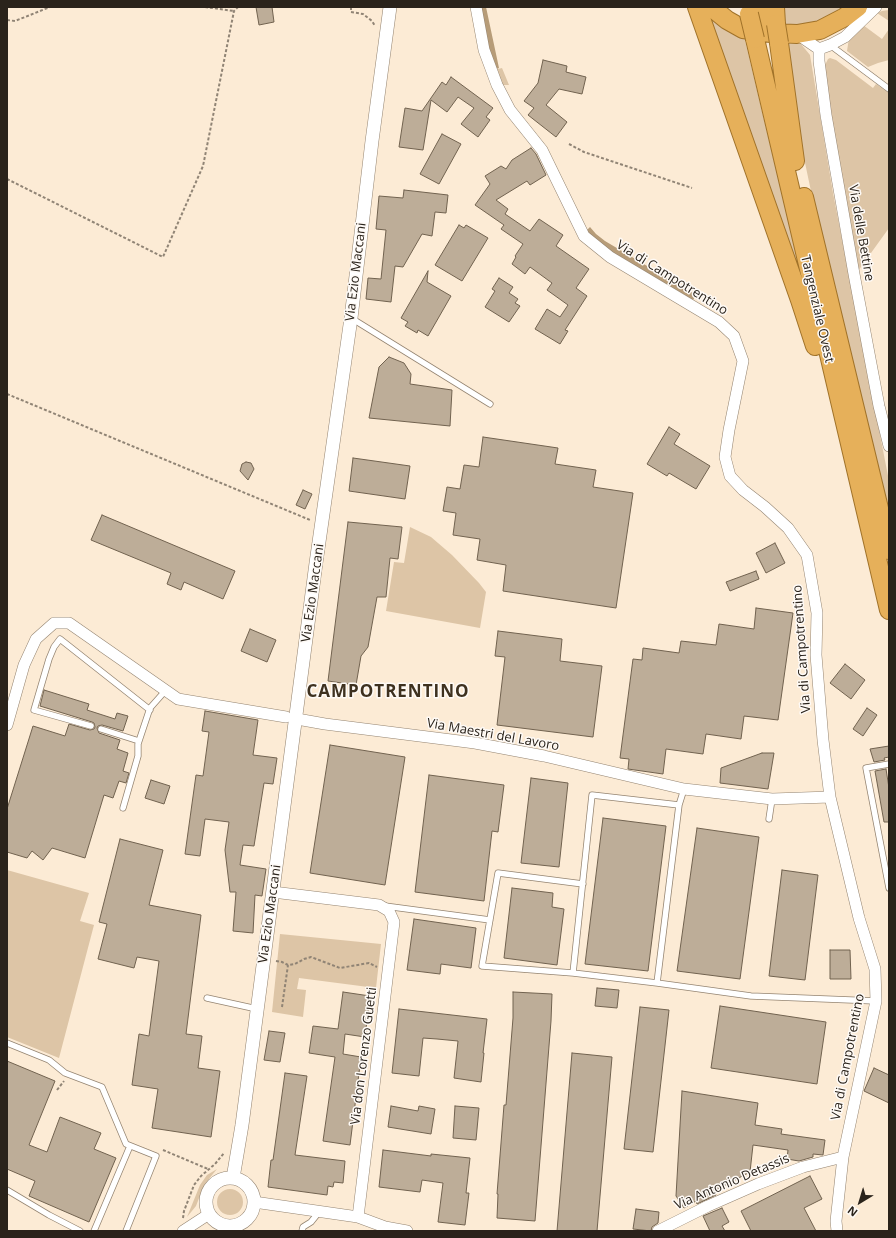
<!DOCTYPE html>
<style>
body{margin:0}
#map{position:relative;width:896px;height:1238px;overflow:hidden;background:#fcebd5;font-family:"Open Sans",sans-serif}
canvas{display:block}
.frame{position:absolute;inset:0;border:8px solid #2a231b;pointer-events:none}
.north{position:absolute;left:840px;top:1182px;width:40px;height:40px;-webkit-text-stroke:3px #fefaf6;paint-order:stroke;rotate:218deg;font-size:11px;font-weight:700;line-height:16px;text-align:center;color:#2a231b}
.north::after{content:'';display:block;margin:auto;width:14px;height:18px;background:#2a231b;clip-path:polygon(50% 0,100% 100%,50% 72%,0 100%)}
</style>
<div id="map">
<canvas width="896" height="1238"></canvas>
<div class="frame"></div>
<div class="north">N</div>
</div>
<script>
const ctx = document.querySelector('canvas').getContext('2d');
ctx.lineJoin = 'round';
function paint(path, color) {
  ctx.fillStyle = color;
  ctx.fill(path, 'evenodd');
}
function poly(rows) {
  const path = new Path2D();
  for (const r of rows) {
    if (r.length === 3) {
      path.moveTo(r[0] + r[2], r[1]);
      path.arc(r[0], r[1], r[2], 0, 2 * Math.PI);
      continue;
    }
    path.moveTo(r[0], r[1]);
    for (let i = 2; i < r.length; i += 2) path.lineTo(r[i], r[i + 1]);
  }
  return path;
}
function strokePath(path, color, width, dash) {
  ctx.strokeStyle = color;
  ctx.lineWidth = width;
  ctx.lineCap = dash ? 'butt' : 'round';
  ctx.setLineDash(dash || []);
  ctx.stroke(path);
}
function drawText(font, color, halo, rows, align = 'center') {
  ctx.font = font + ' "Open Sans",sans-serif';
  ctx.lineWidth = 3;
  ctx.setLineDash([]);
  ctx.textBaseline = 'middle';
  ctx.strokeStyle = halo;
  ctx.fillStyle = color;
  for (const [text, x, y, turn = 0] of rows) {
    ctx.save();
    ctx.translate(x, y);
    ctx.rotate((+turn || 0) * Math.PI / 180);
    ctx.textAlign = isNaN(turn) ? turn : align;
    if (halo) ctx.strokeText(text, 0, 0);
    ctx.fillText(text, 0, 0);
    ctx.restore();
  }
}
const green = poly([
 [781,7,849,7,844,11,809,25,783,26],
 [889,10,889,21,877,13,882,11],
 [706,12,744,36,811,316],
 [863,25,882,39,889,29,889,60,878,63,868,67,847,51,849,38],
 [785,44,801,44,810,55,833,193,889,481,889,515,812,196,796,120],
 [830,58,836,60,873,88,876,84,889,93,889,228,858,271,825,77,825,65,828,59],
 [502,68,509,85,502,85,494,70],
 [410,527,431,537,452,555,479,583,486,592,480,628,386,611,394,562,404,563],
 [7,870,89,893,80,921,94,925,59,1058,7,1037],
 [280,934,381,944,376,988,299,978,297,989,306,990,303,1017,272,1012],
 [217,1169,204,1185,196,1206,187,1217,200,1185,207,1175],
 [230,1202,13]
]);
const water = poly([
 [481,7,486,7,499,68,494,70,485,32],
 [590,227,596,234,605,241,696,295,693,300,604,247,586,231]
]);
const building = poly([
 [256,7,272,7,274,22,259,25,256,7],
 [543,60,567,66,566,72,586,77,582,94,559,89,546,105,567,122,556,137,528,115,534,108,524,101,538,83,543,60],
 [451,77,493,108,486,117,490,120,478,137,461,124,474,108,458,97,447,112,431,100,423,150,399,147,405,108,422,111,442,82,446,85,451,77],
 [442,134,461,144,439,184,420,174,442,134],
 [531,148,536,154,546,175,530,185,527,181,496,200,508,209,505,214,530,231,539,219,563,235,556,246,589,269,576,288,587,296,565,330,568,331,560,344,535,329,547,309,560,317,568,305,547,290,552,283,530,267,525,274,512,264,516,257,515,256,523,244,501,229,504,225,475,205,490,184,485,176,501,166,506,169,512,160,531,148],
 [404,190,448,195,446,213,435,212,432,236,422,234,403,267,395,266,391,302,366,299,368,278,381,279,386,230,376,229,379,196,403,198,404,190],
 [459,225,464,228,466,225,488,238,462,281,435,265,459,225],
 [428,271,427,282,451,296,428,336,418,330,417,333,405,326,408,322,401,318,428,271],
 [499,278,513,287,509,293,518,299,515,303,520,306,509,322,485,307,495,291,492,289,499,278],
 [389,357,404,363,411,374,410,384,452,390,450,426,369,418,379,367,389,357],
 [669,427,680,434,674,444,710,466,696,489,669,473,667,476,647,464,669,427],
 [483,437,558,448,555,464,596,470,593,487,633,493,616,608,503,591,506,565,477,560,480,539,453,535,456,513,443,511,447,487,460,489,464,465,479,467,483,437],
 [353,458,410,466,405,499,349,491,353,458],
 [246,462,251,463,254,469,248,480,240,471,242,464,246,462],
 [303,490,312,494,305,509,296,505,303,490],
 [102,515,235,571,223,599,184,582,181,590,167,584,171,573,91,540,102,515],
 [348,522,402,527,398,559,390,558,386,597,377,597,368,647,361,656,356,685,328,681,348,522],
 [775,543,785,563,766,573,756,553,775,543],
 [756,571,759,579,730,591,726,582,756,571],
 [756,608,793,613,778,720,744,716,741,739,706,734,703,754,666,749,663,774,628,769,629,759,620,758,633,659,642,660,643,648,679,653,681,641,716,645,719,624,754,629,756,608],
 [250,629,276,640,267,662,241,651,250,629],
 [498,631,562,639,560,661,602,666,593,737,497,725,505,657,495,656,498,631],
 [845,664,865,680,851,699,830,683,845,664],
 [44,690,89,704,87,710,115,719,117,713,128,716,123,731,102,725,98,726,97,728,99,733,120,740,117,749,128,753,123,771,129,773,126,783,119,781,113,798,104,795,85,858,52,848,43,860,32,851,27,858,7,852,7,809,33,726,65,736,69,724,90,730,94,729,95,727,94,723,92,722,40,706,44,690],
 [867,708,877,715,863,736,853,729,867,708],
 [205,711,258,720,253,755,277,758,273,784,264,783,254,846,243,845,240,865,266,869,262,896,255,895,253,933,233,931,236,892,230,892,225,850,229,822,205,819,200,856,185,854,196,775,203,776,209,732,202,731,205,711],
 [330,745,405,757,385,885,310,873,330,745],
 [889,746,889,757,884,758,885,760,874,762,870,749,889,746],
 [762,753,774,753,768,789,720,783,721,768,762,753],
 [886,769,889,788,889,822,884,822,875,771,886,769],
 [429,775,504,785,498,832,492,831,484,901,415,892,429,775],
 [531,778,568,783,559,867,521,863,531,778],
 [151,780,170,786,164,804,145,798,151,780],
 [603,818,666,826,648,971,585,964,603,818],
 [697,828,759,837,740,979,677,971,697,828],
 [120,839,163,850,149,905,201,915,186,1034,202,1036,198,1068,220,1071,211,1137,152,1128,158,1089,132,1085,139,1034,149,1036,159,961,137,957,134,968,98,959,107,924,99,922,120,839],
 [782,870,818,875,805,980,769,976,782,870],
 [512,888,553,893,552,907,564,909,557,965,504,958,512,888],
 [414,919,476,928,471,968,441,964,440,974,407,970,414,919],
 [830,950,850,950,851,979,830,979,830,950],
 [597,988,619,990,617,1008,595,1006,597,988],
 [343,992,370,996,365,1037,345,1034,343,1054,361,1057,350,1145,323,1141,335,1057,309,1053,313,1026,338,1029,343,992],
 [513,992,552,994,551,1021,535,1221,497,1218,498,1194,497,1194,504,1105,506,1105,513,1018,513,992],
 [720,1006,826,1022,817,1084,711,1068,720,1006],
 [640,1007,669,1010,653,1152,624,1149,640,1007],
 [399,1009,487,1019,483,1053,484,1053,481,1082,454,1078,458,1041,437,1039,423,1038,419,1076,392,1073,399,1009],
 [269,1031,285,1033,280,1062,264,1060,269,1031],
 [572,1053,612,1057,597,1231,557,1231,572,1053],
 [7,1061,55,1081,29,1145,47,1152,60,1117,101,1133,94,1149,116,1158,89,1222,29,1196,35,1181,7,1169,7,1061],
 [874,1068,889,1075,889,1103,864,1091,874,1068],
 [285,1073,307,1076,295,1155,345,1161,343,1183,334,1182,333,1187,328,1186,327,1195,268,1187,271,1160,273,1160,285,1073],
 [682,1091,758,1103,755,1125,782,1129,781,1134,825,1140,823,1155,813,1154,813,1157,799,1161,787,1159,788,1150,753,1145,750,1172,714,1191,716,1195,697,1204,696,1201,684,1208,676,1196,682,1091],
 [391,1106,418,1111,419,1106,435,1109,431,1134,388,1127,391,1106],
 [455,1106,479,1108,476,1140,453,1138,455,1106],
 [383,1150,431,1156,431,1154,470,1158,466,1193,469,1193,465,1225,438,1222,443,1183,422,1180,420,1192,379,1187,383,1150],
 [810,1176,822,1199,804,1208,816,1231,751,1231,741,1211,810,1176],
 [722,1208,729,1222,722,1226,725,1231,710,1231,703,1216,722,1208],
 [636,1209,659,1212,658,1223,652,1227,651,1231,633,1229,636,1209]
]);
const path = poly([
 [205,7,234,11],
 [351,7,351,12,363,14,372,21,375,26],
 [7,20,15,21,50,7],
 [569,144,584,152,692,188],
 [7,179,163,257,203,166,234,11,238,7],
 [7,394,310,520],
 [276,961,282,962,288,965,295,964,304,959,311,957,340,968,369,963,377,967],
 [282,1007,288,965],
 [57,1090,64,1081],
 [163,1150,208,1169],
 [183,1218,184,1211,194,1185,201,1176,215,1164,224,1153]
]);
const service = poly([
 [830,45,889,89],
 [351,318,490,404],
 [91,726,34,710,49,659,54,647,60,639,150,710],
 [101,729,139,741],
 [889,764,866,768,889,888],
 [123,808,138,756,138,744,150,708,166,690],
 [769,819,772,799],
 [583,884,498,873,482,966,573,973,657,983,751,996,876,1001],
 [385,906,490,920],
 [573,973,592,795,679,805],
 [657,983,679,805,684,789],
 [207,998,257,1009],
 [7,1043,49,1060,65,1073,102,1087,126,1144,156,1156,126,1231],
 [7,1190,49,1215,80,1231],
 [94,1231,130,1146],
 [302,1231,303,1227,311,1222,319,1212]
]);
const minor = poly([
 [476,7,484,50,497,85,510,110,542,150,584,236,610,257,719,322,734,336,743,361,729,430,725,457,730,476,743,490,765,507,788,528,807,555,817,613,816,655,823,740,830,797,859,918,875,969,876,1001,843,1157,836,1221,837,1231],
 [797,34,819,49],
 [819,49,819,61,826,115,854,274,879,406,889,446],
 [819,49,830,45,845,37,876,7],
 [297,719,325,724,475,743,544,756,684,789,772,799,830,797],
 [7,725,24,665,36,639,54,623,69,623,178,699,286,717],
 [273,892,379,905,389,911,394,922,358,1217],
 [254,1202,358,1217,385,1227,407,1231],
 [183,1231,209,1214],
 [658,1231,708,1206,758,1184,803,1167,843,1157]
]);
const tertiary = poly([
 [230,1202,24],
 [233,1178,242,1125,316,563,351,318,372,141,390,7]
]);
const trunk = poly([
 [697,7,800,300,815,346],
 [711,7,727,20,743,29,771,33,797,34,820,30,845,17,858,7],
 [759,7,762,19],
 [775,7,776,24],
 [755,39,889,610],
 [779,43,795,161],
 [804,197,889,550]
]);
const trunkBridge = poly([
 [749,14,755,39],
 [776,24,779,43]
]);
const streetNames = [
 ["Via delle Bettine",861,233,80],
 ["Via Ezio Maccani",356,272,-83],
 ["Via di Campotrentino",672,278,32],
 ["Tangenziale Ovest",817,309,77],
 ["Via Ezio Maccani",313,593,-82],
 ["Via di Campotrentino",802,649,-94],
 ["Via Maestri del Lavoro",493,735,10],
 ["Via Ezio Maccani",270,914,-82],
 ["Via don Lorenzo Guetti",364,1056,-83],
 ["Via di Campotrentino",848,1057,-79],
 ["Via Antonio Detassis",732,1182,-23]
];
const districtNames = [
 ["CAMPOTRENTINO",388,692]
];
paint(green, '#ddc5a6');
paint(water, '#b79c78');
paint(building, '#bdad98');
strokePath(building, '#71624f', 1);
strokePath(service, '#948471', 7);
strokePath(minor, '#948471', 12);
strokePath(tertiary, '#948471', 14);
strokePath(trunk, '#a07229', 20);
strokePath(path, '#908475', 2, [3, 2]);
strokePath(service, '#fff', 5.5);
strokePath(minor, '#fff', 11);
strokePath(tertiary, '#fff', 13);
strokePath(trunk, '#e6b05a', 18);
strokePath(trunkBridge, '#a07229', 20, []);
strokePath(trunkBridge, '#e6b05a', 18);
drawText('13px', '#2a231b', '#fefaf6', streetNames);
ctx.letterSpacing = '1px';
drawText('bold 17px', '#3e311f', '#fefaf6', districtNames);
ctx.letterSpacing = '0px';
</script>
